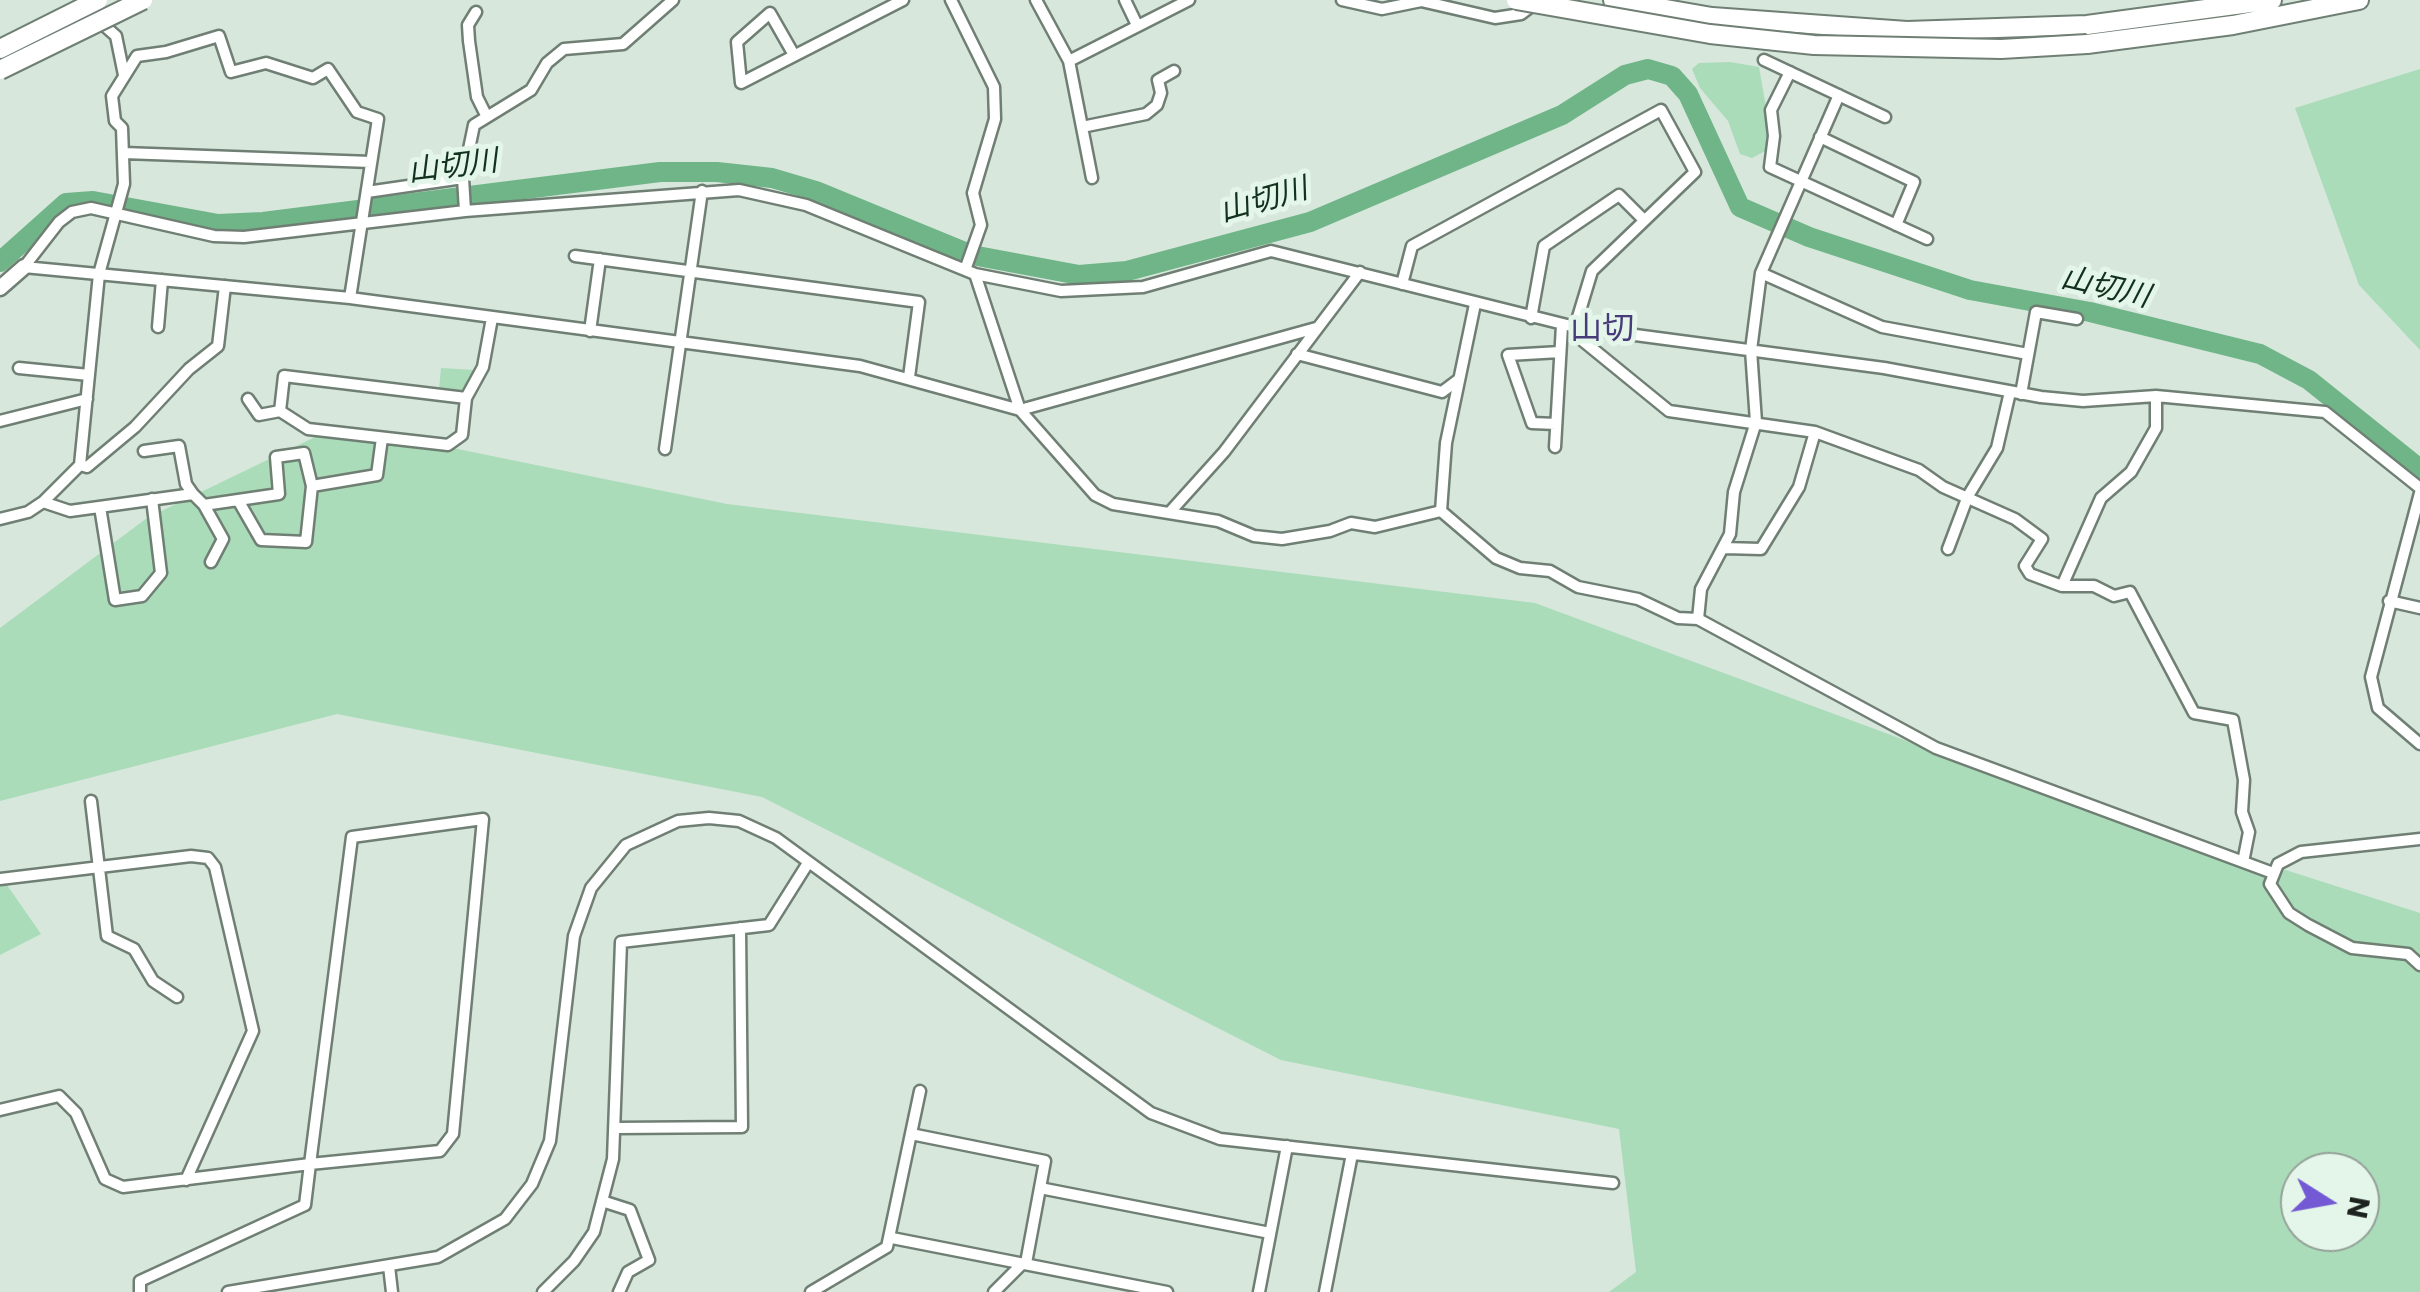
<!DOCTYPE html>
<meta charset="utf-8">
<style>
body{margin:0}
#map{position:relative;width:2420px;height:1292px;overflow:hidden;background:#d7e7dc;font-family:Poppins,sans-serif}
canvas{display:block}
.north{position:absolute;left:2280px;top:1152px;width:100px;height:100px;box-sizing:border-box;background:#e4f5e9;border:2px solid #94a198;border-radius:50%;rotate:101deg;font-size:28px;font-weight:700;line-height:40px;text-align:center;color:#1d231f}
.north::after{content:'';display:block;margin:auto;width:35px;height:45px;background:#7459d4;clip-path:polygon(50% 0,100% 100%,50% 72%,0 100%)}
</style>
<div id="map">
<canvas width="2420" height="1292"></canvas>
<div class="north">N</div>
</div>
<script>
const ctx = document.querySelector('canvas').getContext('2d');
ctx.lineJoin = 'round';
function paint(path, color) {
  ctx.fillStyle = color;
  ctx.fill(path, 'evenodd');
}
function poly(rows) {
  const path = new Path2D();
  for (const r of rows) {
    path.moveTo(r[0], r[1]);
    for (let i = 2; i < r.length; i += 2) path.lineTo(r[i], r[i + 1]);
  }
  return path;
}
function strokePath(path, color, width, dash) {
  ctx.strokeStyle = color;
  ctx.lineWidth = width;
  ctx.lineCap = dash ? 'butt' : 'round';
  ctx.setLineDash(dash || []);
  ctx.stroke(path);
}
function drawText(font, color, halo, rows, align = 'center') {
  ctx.font = font + ' Poppins,"Noto Sans JP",sans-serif';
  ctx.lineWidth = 10;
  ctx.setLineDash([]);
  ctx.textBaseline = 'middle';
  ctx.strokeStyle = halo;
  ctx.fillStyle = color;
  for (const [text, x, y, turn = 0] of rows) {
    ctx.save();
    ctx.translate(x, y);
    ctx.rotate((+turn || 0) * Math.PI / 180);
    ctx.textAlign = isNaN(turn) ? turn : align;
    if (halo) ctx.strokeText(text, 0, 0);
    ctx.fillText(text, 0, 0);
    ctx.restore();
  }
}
const green = poly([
 [1730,62,1759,67,1770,130,1767,150,1752,158,1740,154,1728,121,1700,88,1692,69,1699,63],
 [2420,69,2420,350,2359,285,2295,108],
 [441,368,475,370,467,389,461,392,439,390],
 [340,425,727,504,1535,603,2058,797,2420,913,2420,1292,1609,1292,1636,1272,1619,1129,1281,1060,762,797,337,714,0,801,0,628,147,518],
 [2300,1172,2360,1172,2360,1232,2300,1232],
 [0,875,41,934,0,955]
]);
const river = poly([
 [0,262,66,203,93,201,218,224,263,222,660,172,717,172,772,178,816,191,972,255,1079,275,1127,271,1310,222,1562,115,1625,75,1648,69,1672,76,1688,94,1740,207,1809,237,1970,290,2090,312,2260,354,2309,380,2420,469]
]);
const street = poly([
 [951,0,994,87,995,119,973,193,981,225,965,270],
 [1036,0,1069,61,1092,178],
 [1125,0,1137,25],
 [1342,0,1382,9,1421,1,1495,18,1521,14,1537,2],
 [476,12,468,25,469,41,477,97,486,115],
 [99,21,116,36,124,75],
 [794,55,770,13,737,42,741,83,903,0],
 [1764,60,1885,117],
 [1069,61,1189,0],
 [1790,72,1771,110,1774,136,1770,167,1927,239],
 [1082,127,1146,114,1157,105,1161,93,1158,80,1174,71],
 [1820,137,1914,182,1896,225],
 [124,153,371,162],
 [367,192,463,178],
 [465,211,463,178,474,125,531,90,547,63,564,49,623,44,673,0],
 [575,256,919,302,909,377],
 [24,267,59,222,72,212,91,208,214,236,244,237,465,211,739,190,806,205,975,274,1061,291,1143,287,1271,251,1575,327,1884,368,2041,397,2083,401,2156,396,2325,412,2420,488],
 [24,267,350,298,860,366,1020,410,1316,328],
 [1761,273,1882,327,2028,354],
 [975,274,1020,410,1095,495,1113,504,1218,521,1254,536,1282,539,1330,531,1351,523,1375,527,1441,511],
 [1402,284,1412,246,1661,110,1695,172,1592,271,1575,327,1577,336,1669,411,1815,432,1919,470,1943,487,2015,519,2042,539,2025,566,2030,574,2062,586,2094,586,2114,596,2130,592,2194,713,2233,720,2244,780,2242,812,2249,832,2243,862],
 [1531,318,1544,246,1619,195,1644,220],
 [158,327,162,280],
 [590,331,600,259],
 [1297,354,1442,392,1458,380],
 [19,368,89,375],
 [2021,394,2036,312,2077,319],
 [466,398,284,376,280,411,308,429,448,445,462,435,466,398,483,367,492,318],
 [248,399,259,415,280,411],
 [0,421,87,399],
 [1556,424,1532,423,1508,355,1560,352],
 [1555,447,1562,325],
 [665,449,702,191],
 [144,451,179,446,186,484,193,494],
 [80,465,87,467,135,427,189,369,218,346,225,286],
 [2420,493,2371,677,2378,708,2420,744],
 [238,500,261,540,306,542,312,486],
 [43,502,70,511,193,494,204,505,279,494,276,457,304,453,312,486,377,475,382,438],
 [204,505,223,539,211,562],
 [100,507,115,600,142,596,161,573,152,499],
 [1441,511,1496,558,1520,568,1550,571,1578,587,1638,599,1678,618,1698,619,1936,748,2273,873],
 [1441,511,1446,443,1475,304],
 [1170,512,1224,452,1360,272],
 [0,519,28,512,43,502,80,465,99,274,124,184,122,128,115,121,112,96,137,56,166,52,219,36,231,72,266,63,313,78,328,69,357,112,378,119,350,298],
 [1724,548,1761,549,1799,487,1815,432],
 [1948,549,1968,496,1997,448,2010,392],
 [2062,586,2101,498,2131,472,2156,428,2156,396],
 [2389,601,2420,608],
 [1698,619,1701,589,1730,534,1734,492,1756,422,1751,350,1761,273,1839,95],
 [91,801,107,936,134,949,153,981,177,997],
 [2420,839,2301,852,2278,864,2270,884,2289,913,2308,925,2352,948,2408,954,2420,965],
 [0,879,191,856,208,858,215,867,253,1031,186,1180],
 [0,1110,59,1096,76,1113,105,1179,123,1187,310,1164,440,1151,453,1134,483,819,352,837,310,1164,305,1205,140,1281,140,1292],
 [617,1128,742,1127,740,928],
 [911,1134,1045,1161,1026,1263],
 [1040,1188,1270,1233],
 [602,1201,630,1210,649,1260,628,1272,619,1292],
 [892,1238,1167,1292],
 [389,1266,392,1292],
 [228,1292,438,1257,505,1219,532,1184,550,1141,574,936,591,888,626,845,678,821,709,818,739,821,776,838,1151,1113,1220,1139,1613,1183],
 [543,1292,574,1261,594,1232,613,1159,621,942,769,925,808,863],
 [811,1292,887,1247,920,1091],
 [994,1292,1023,1263],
 [1259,1292,1287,1146],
 [1325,1292,1352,1154]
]);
const secondary = poly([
 [0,288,24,267]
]);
const highway = poly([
 [1613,0,1712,17,1907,31,2087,25,2272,0],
 [2087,44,2233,25,2359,0]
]);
const highwayBridge = poly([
 [1516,0,1710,34,1814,45,2001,49,2087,44],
 [0,49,98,0],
 [0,70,143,0]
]);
const waterNames = [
 ["山切川",453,168,-7],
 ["山切川",1264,202,-16],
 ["山切川",2105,289,13]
];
const quarterNames = [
 ["山切",1602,331]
];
paint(green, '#aadcb9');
strokePath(river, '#6fb587', 20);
strokePath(street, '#707f74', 15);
strokePath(secondary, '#707f74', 19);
strokePath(highway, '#707f74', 22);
strokePath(street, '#fff', 10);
strokePath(secondary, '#fff', 14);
strokePath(highway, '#fff', 18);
strokePath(highwayBridge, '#707f74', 22, []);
strokePath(highwayBridge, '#fff', 18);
drawText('italic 30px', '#11301d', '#e4f5e9', waterNames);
drawText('32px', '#473c79', '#e4f5e9', quarterNames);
</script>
